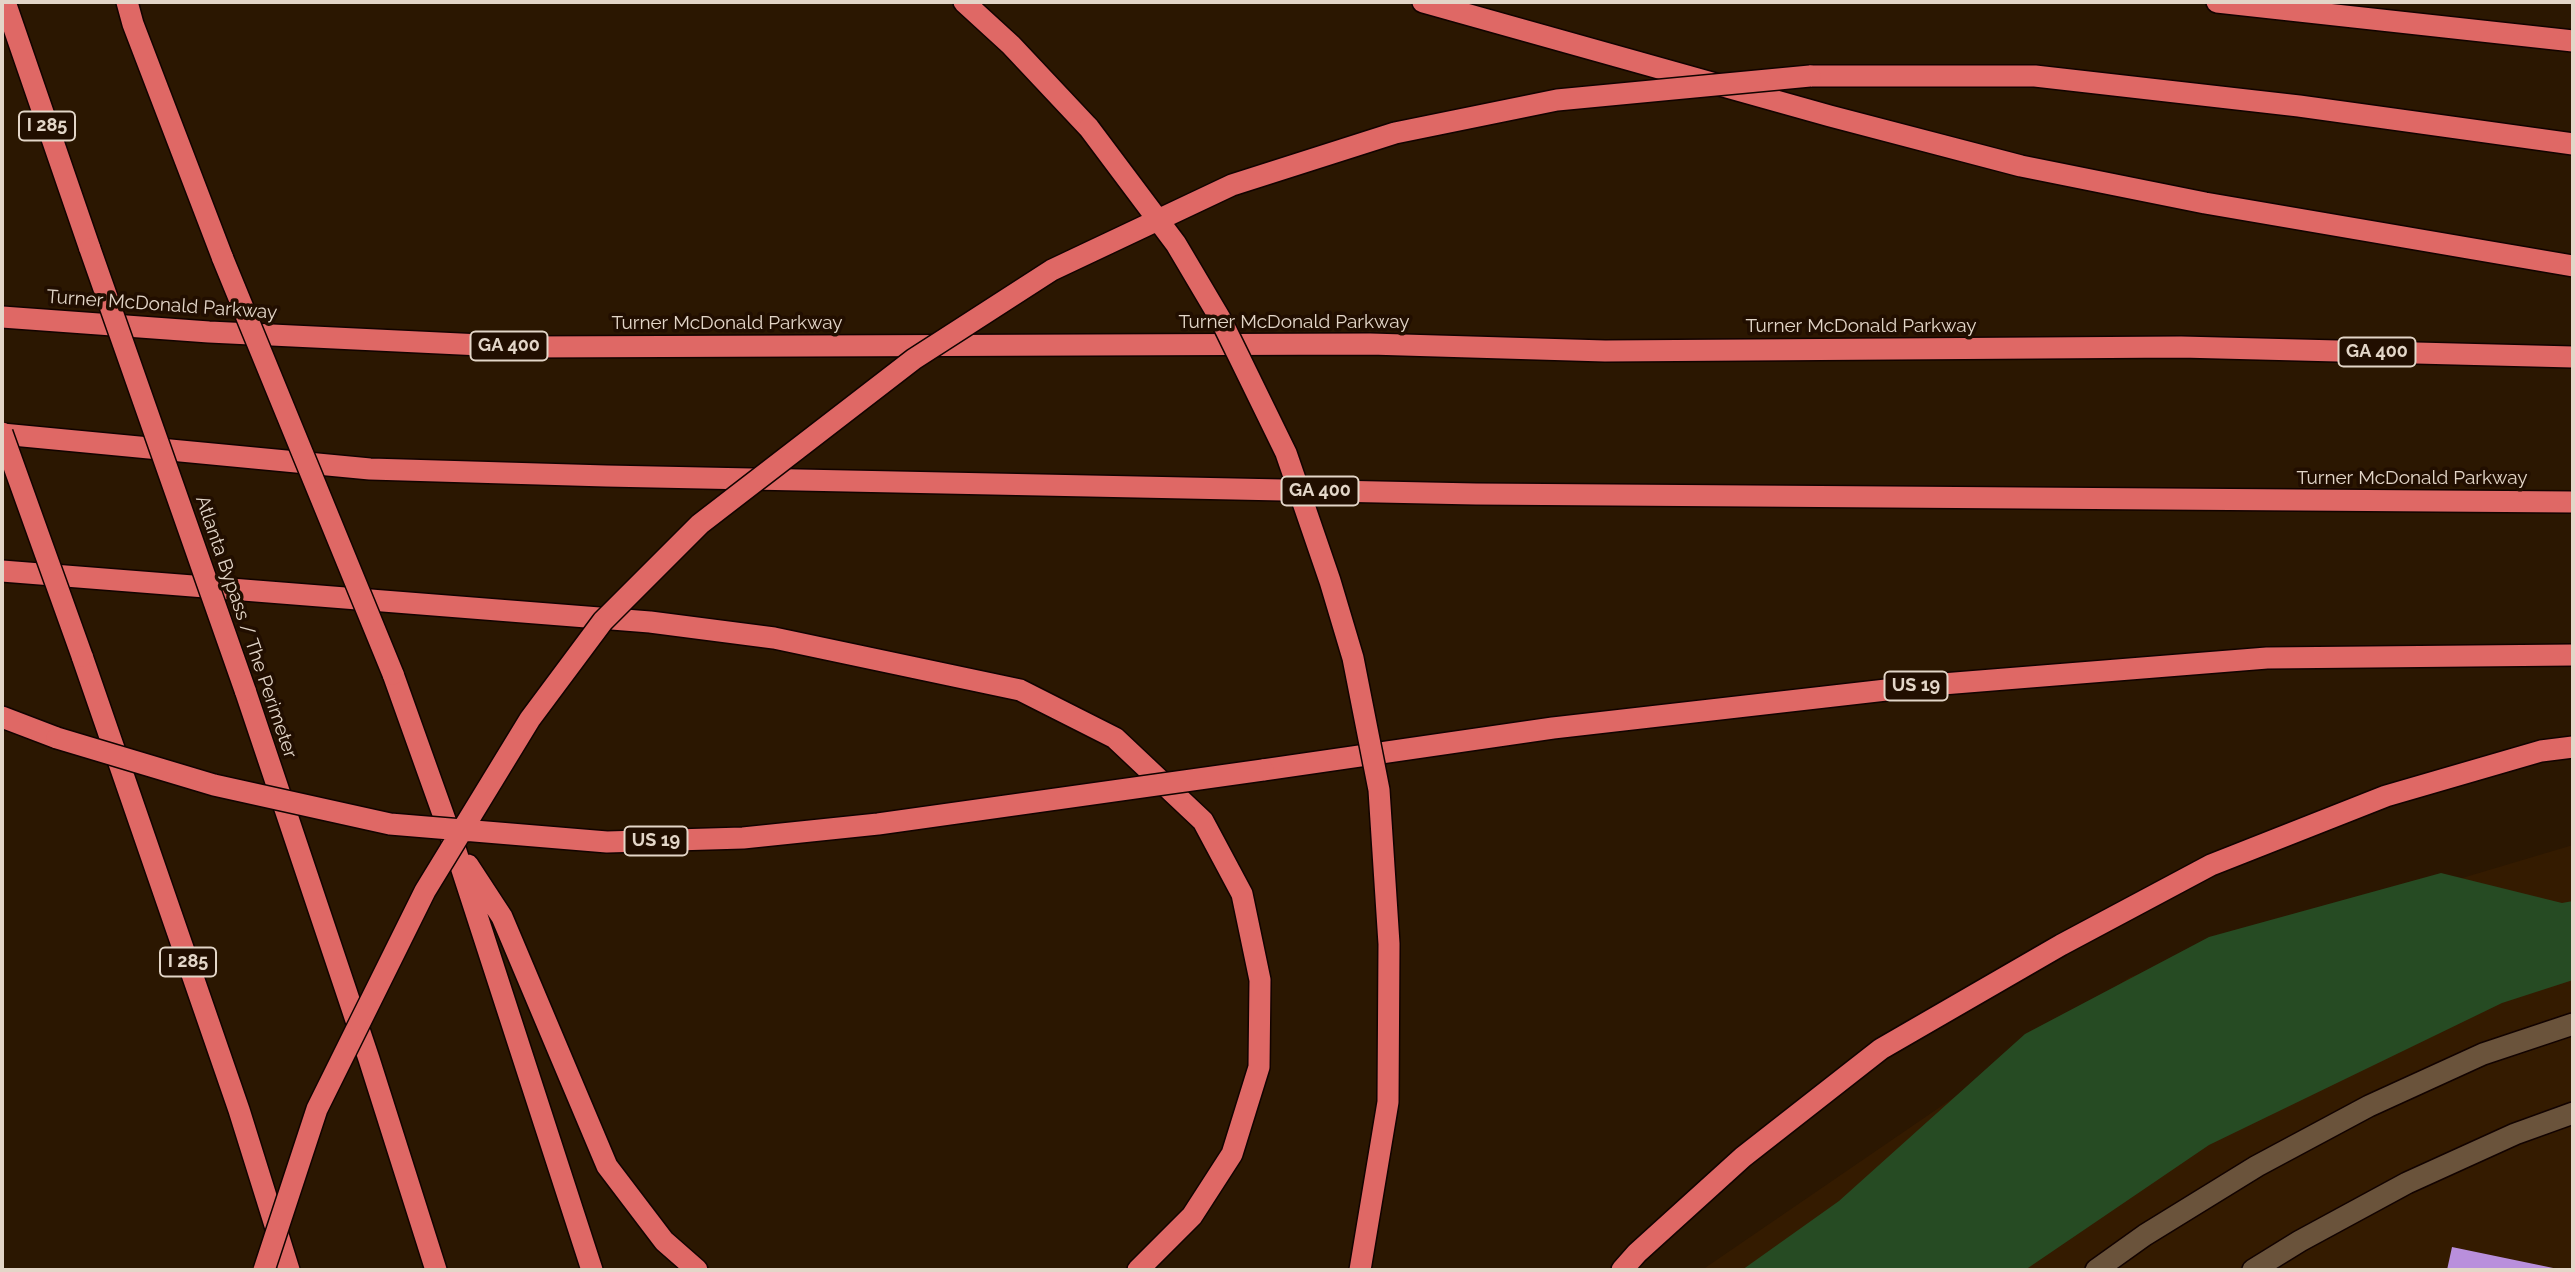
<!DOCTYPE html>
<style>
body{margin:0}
#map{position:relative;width:2575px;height:1272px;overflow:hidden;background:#2b1701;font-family:Raleway,sans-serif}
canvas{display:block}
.frame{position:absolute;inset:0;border:4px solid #e3d6c8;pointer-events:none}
</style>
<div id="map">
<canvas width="2575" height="1272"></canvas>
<div class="frame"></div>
</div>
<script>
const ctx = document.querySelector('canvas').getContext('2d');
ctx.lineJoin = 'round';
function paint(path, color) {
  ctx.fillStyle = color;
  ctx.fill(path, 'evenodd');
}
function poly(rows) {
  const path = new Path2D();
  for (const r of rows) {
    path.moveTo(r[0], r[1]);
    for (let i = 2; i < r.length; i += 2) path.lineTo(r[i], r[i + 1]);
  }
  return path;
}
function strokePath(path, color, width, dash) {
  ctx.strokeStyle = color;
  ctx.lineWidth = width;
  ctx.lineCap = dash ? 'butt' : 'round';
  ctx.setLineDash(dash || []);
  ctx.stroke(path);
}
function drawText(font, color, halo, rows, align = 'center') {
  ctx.font = font + ' Raleway,sans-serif';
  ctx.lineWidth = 7;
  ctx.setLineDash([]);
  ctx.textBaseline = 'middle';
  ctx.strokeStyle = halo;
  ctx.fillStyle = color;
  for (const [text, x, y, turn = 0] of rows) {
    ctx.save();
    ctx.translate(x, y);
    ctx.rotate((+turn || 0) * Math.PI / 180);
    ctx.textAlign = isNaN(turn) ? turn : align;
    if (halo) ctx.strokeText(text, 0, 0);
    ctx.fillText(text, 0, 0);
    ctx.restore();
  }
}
const built = poly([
 [2573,845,2573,1270,1702,1270,2130,977]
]);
const green = poly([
 [2441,873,2562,903,2573,901,2573,980,2502,1003,2209,1145,2025,1270,1742,1270,1839,1201,2025,1034,2209,937]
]);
const building = poly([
 [2452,1247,2558,1269,2558,1270,2447,1270]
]);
const street = poly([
 [2096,1270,2145,1235,2257,1166,2369,1106,2483,1054,2573,1024],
 [2253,1270,2300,1241,2407,1183,2515,1134,2573,1113]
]);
const highway = poly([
 [5,2,90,249],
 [127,2,133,24,223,259],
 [964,2,1011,45,1089,128],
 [1423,2,1830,116,2021,166,2205,203,2573,266],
 [2217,2,2573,41],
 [1810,76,2035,76,2299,106,2573,144],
 [2,317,209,332,523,347,1370,344,1605,351,2181,347,2573,357],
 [2,434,370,469,606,476,1476,494,2573,502],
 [2,571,650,622,774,638,1020,690,1115,738,1203,821,1242,894,1260,980,1259,1067,1232,1154,1192,1216,1138,1270],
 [82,656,239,1110,289,1270],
 [393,674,453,842,592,1270],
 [245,690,369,1059,436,1270],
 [2,717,57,738],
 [1263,770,1553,728,1930,685,2267,658,2573,655],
 [468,865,502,917,607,1166,664,1241,697,1270],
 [1622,1270,1637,1253,1743,1157,1881,1049,2061,945,2211,865,2386,796,2541,751,2573,747]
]);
const highwayBridge = poly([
 [1089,128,1176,244,1221,320,1286,453,1330,581,1353,658,1379,790,1389,944,1388,1102,1360,1270],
 [90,249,245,690],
 [223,259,393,674],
 [2,433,82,656],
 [57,738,214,785,390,824,607,842,743,838,878,824,1263,770],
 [264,1270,317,1109,425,891,530,719,603,621,700,524,914,359,1052,270,1232,185,1395,133,1557,100,1810,76]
]);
const shields = [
 [47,126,56],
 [509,346,77],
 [2377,352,77],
 [1320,491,77],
 [1916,686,63],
 [656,841,63],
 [188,962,56]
];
const shieldNames = [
 ["I 285",47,126],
 ["GA 400",509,346],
 ["GA 400",2377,352],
 ["GA 400",1320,491],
 ["US 19",1916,686],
 ["US 19",656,841],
 ["I 285",188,962]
];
const streetNames = [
 ["Turner McDonald Parkway",162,305,4],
 ["Turner McDonald Parkway",1294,322],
 ["Turner McDonald Parkway",727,323],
 ["Turner McDonald Parkway",1861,326],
 ["Turner McDonald Parkway",2412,478],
 ["Atlanta Bypass / The Perimeter",246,627,71]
];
paint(built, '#341b00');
paint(green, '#264b23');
paint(building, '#b98fdc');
strokePath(street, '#120300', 24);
strokePath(highway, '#120300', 24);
strokePath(street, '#6a533b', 21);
strokePath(highway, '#df6865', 21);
strokePath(highwayBridge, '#120300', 24, []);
strokePath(highwayBridge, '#df6865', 21);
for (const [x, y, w] of shields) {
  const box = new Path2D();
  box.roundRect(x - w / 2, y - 14.5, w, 29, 5);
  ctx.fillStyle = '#210e00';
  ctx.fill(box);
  strokePath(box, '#e3d6c8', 2);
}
drawText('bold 18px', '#e3d6c8', null, shieldNames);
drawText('19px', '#e3d6c8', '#210e00', streetNames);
</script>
